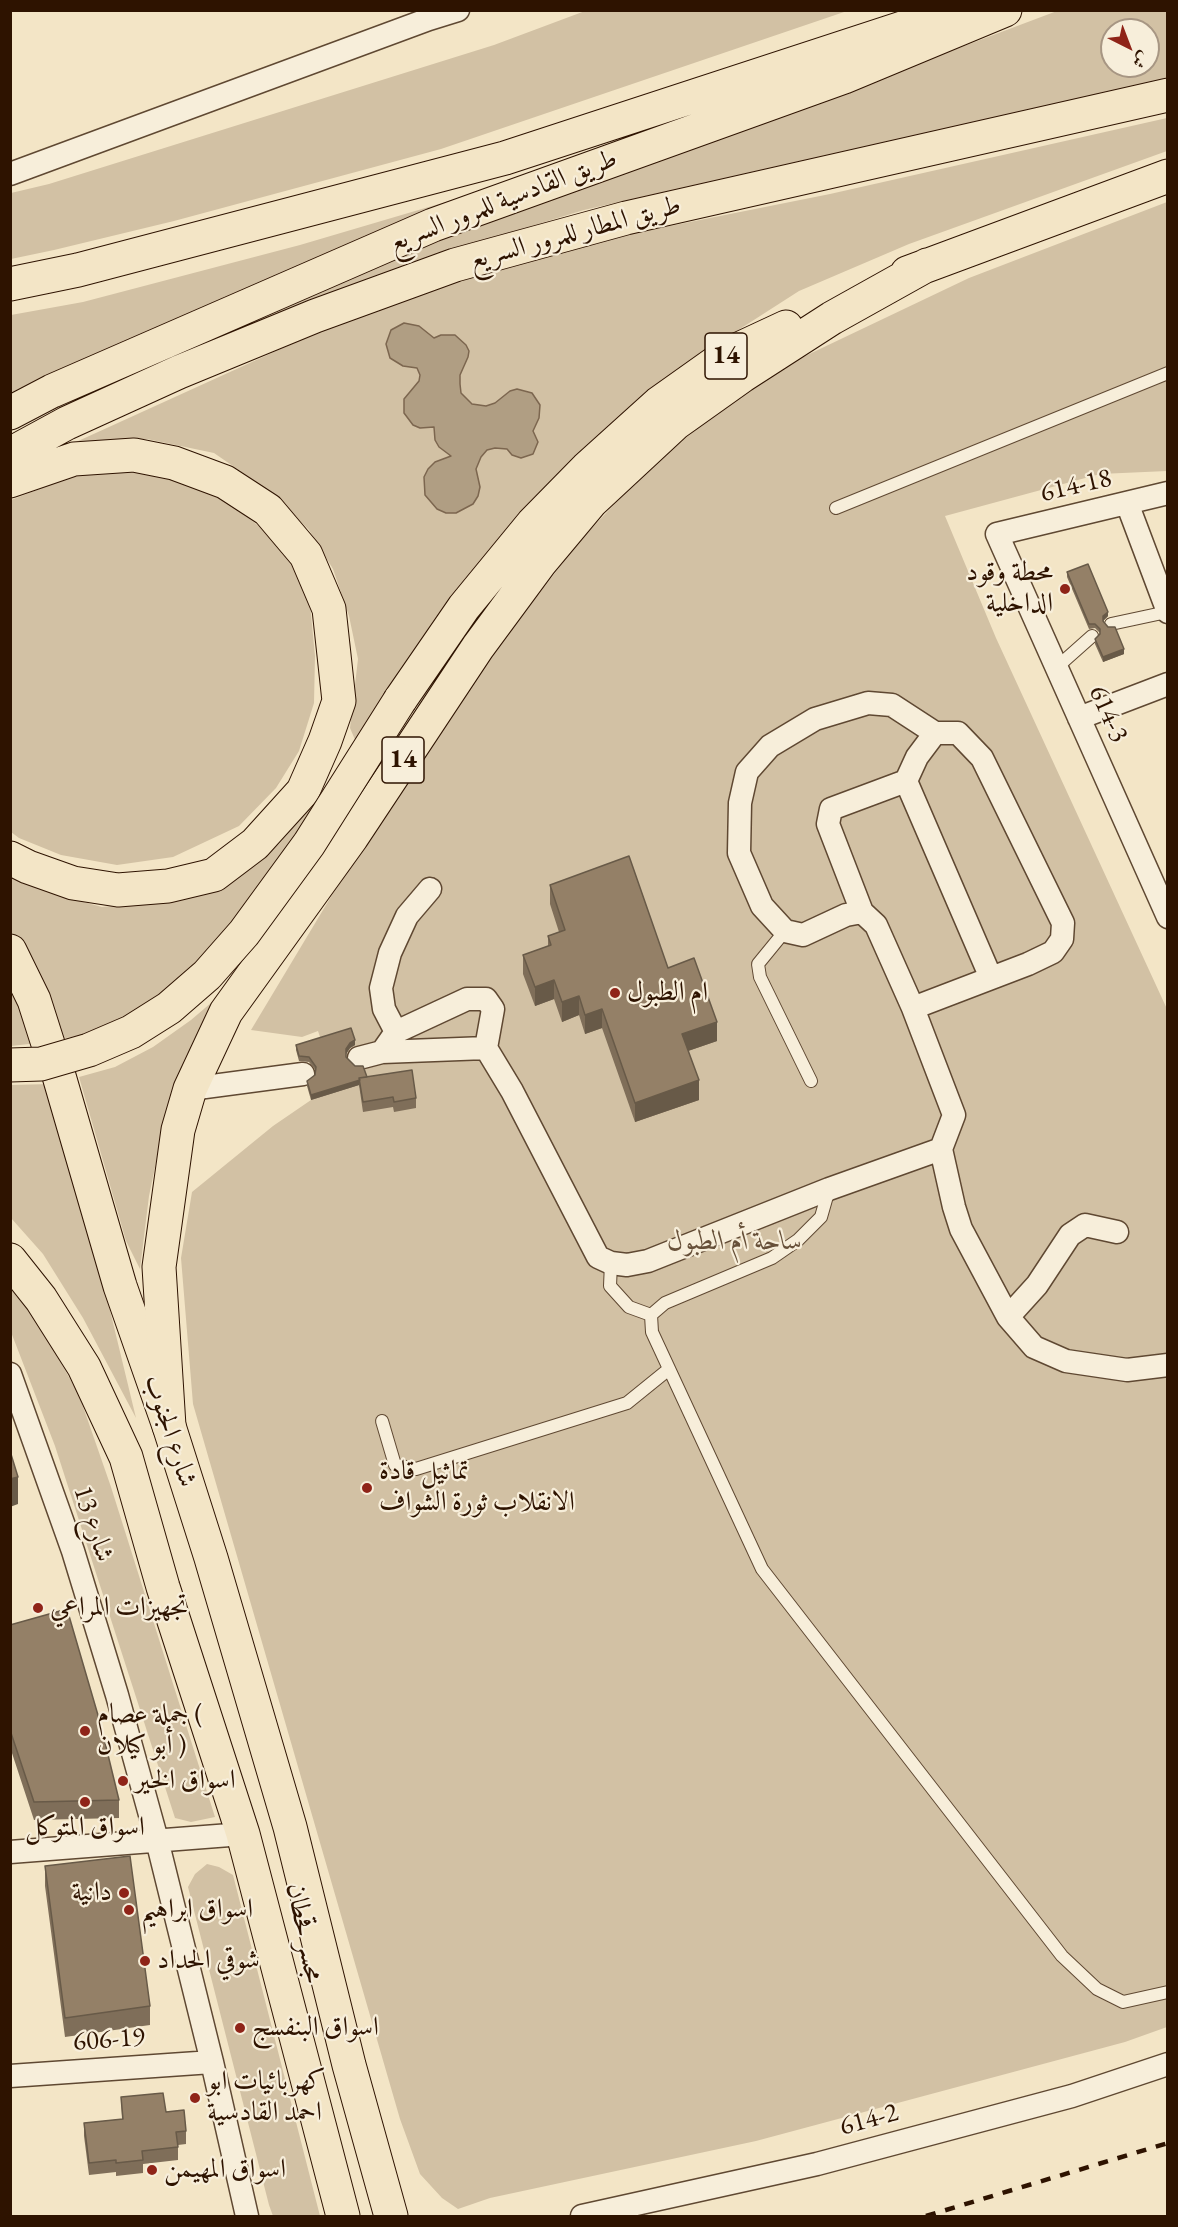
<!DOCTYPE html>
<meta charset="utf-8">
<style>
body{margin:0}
#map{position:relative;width:1178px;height:2227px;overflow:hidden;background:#f3e5c6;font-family:"EB Garamond",Amiri,serif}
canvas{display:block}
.frame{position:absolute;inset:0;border:12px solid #2e1300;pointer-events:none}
.north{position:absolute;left:1100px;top:18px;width:60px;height:60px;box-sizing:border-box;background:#f7eeda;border:2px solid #a79683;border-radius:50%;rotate:138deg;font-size:16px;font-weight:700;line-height:24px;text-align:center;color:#2e1300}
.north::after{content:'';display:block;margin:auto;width:21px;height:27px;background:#8f2418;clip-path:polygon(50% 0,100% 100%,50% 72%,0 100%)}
</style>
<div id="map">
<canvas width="1178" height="2227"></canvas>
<div class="frame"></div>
<div class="north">ش</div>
</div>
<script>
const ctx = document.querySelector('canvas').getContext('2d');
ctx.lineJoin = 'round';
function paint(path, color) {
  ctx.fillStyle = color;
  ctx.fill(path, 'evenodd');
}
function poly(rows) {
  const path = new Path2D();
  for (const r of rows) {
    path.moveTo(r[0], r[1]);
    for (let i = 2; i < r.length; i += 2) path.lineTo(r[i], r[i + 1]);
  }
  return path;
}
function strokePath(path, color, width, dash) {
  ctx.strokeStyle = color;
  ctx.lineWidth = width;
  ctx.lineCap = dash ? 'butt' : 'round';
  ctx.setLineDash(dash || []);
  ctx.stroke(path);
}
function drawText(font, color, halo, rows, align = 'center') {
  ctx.font = font + ' "EB Garamond",Amiri,serif';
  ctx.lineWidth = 4.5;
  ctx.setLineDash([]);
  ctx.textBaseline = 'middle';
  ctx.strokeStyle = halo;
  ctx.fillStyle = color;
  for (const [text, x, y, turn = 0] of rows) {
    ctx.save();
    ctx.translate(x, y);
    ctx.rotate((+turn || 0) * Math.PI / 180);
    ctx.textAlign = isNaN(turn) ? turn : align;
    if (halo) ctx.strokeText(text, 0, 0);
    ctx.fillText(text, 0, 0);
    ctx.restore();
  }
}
const green = poly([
 [585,11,847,11,441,149,174,221,54,250,11,259,11,193,49,184,494,45],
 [1057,11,1167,11,1167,78,584,210,476,243,209,344,208,342,210,335,406,253,635,170],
 [1112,30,1148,30,1148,66,1112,66],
 [1167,118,1167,151,909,244,799,291,704,352,356,742,350,728,358,659,349,616,333,569,309,530,272,493,214,453,147,439,76,442,353,316,565,247,830,194],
 [537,175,196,310,11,395,11,315,83,302,300,245],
 [1167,202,1167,471,1100,474,945,516,996,638,1167,1009,1167,2027,1125,2042,756,2141,490,2198,458,2209,442,2198,420,2174,400,2119,193,1404,181,1258,192,1192,273,1126,311,1100,328,1094,334,1079,318,1031,302,1037,251,1030,332,895,498,647,578,543,648,468,722,409,801,358,969,278],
 [147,471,199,484,235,507,265,531,296,569,310,604,315,656,314,703,299,751,276,788,239,826,173,857,117,865,61,855,19,838,11,832,11,500,78,474],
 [309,808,315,812,238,925,196,967,130,1017,92,1033,61,1039,11,931,10,874,47,892,102,907,168,901,231,879,279,844],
 [11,982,38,1043,11,1046],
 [232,985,160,1143,149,1196,140,1269,126,1241,79,1077,115,1067,153,1047,191,1020],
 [51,1084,107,1298,136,1418,83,1318,43,1254,11,1218,10,1085],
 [10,1286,32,1311,79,1395,111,1487,215,1817,191,1822,175,1818,55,1446,11,1332],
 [207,1864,219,1867,233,1875,320,2216,273,2216,269,2205,188,1887,195,1874]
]);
const water = poly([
 [404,323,419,326,434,338,441,335,455,335,466,345,469,351,468,357,460,375,460,384,461,393,472,404,486,406,495,403,510,391,517,389,532,393,540,405,539,418,533,431,538,442,533,454,521,458,512,455,507,449,495,448,487,450,481,457,476,469,480,487,478,496,473,504,456,513,446,513,437,509,425,495,424,477,428,469,435,462,451,456,439,447,435,440,434,427,420,428,413,425,404,413,404,399,419,381,420,375,417,368,403,366,390,358,386,344,391,330,404,323]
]);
const lane = poly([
 [836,508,1168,373],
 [1111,624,1167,612],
 [1056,668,1092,636],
 [785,931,758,964,760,977,811,1081],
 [829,1189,821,1217,798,1240,772,1258,665,1303,651,1315,652,1332,762,1569,1062,1956,1097,1989,1123,2002,1168,1992],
 [611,1263,610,1286,629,1307,651,1315],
 [382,1421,395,1465,416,1469,627,1403,669,1369]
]);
const street = poly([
 [10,174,429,19,458,10],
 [1168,493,997,534,1168,917],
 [1127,503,1168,612],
 [1079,718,1168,684],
 [935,733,892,705,868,703,815,719,770,746,747,772,740,803,739,853,762,906,785,931,803,935,846,915,862,912,876,925,913,1008,954,1115,941,1149,954,1207,961,1229,1008,1317],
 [906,781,991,978],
 [862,912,828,824,831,809,906,781,917,757,935,733,958,733,982,758,1063,923,1062,939,1053,952,1028,964,913,1008],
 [396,1032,384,1009,381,988,390,953,407,916,430,889],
 [382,1052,396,1032,467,999,486,999,493,1009,486,1048],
 [359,1058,382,1052,486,1048,512,1091,598,1257,611,1263,627,1265,648,1261,829,1189,941,1149],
 [190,1089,303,1074],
 [1117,1232,1085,1225,1070,1235,1037,1285,1008,1317,1034,1347,1066,1361,1127,1370,1168,1365],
 [10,1374,73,1551,117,1695,157,1840,212,2062,247,2216],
 [10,1852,243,1834],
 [10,2076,212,2062],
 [582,2216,817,2164,1072,2096,1168,2064]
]);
const primary = poly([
 [10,951,34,1000,49,1047],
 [59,1076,120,1286,169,1426,211,1558,290,1827,349,2065,391,2216],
 [10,1260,41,1299,84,1367,126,1457,163,1587,243,1834,343,2216]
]);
const highway = poly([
 [907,273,1168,176],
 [10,284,78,270,505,158,954,11],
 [10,413,52,391,433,225,844,77,1005,10],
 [10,454,67,423,179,372,315,316,455,265,626,218,1168,95],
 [10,481,74,459,134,455,174,463,225,482,268,510,306,555,329,609,339,701,325,741,303,791,255,844,214,875,168,886,118,890,73,883,28,867,10,858],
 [400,700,464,607,533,523,587,468,659,403,728,354,786,327],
 [169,1426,159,1267,178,1130,190,1089,226,1012,352,837,478,647,540,563,591,502,676,423,742,376,832,318,927,265]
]);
const rail = poly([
 [926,2216,1168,2143]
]);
const highwayBridge = poly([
 [10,1065,41,1064,89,1050,131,1032,169,1008,207,975,244,933,309,844,400,700]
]);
const wall = poly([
 [1067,572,1108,616,1103,621,1124,654,1103,662,1095,644,1095,639,1100,633,1095,628,1089,629,1067,577],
 [550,885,668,968,717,1041,688,1051,699,1100,635,1122,602,1028,585,1034,579,1015,562,1022,554,999,535,1006,523,974,523,955,548,946,548,936,559,932,550,904],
 [296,1045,355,1045,350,1048,346,1054,346,1057,367,1077,416,1098,416,1108,394,1112,393,1107,363,1112,359,1085,311,1100,307,1086,307,1081,315,1075,316,1071,309,1062,299,1061,296,1050],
 [10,1625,119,1800,119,1818,34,1820,10,1747],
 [45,1866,150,2006,150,2025,65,2037,45,1886],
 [121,2097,166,2112,186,2131,186,2144,178,2145,178,2160,143,2164,143,2173,116,2176,116,2172,89,2175,84,2136,84,2123,122,2119]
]);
const shadedWall = poly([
 [1108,612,1108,616,1103,621,1103,616],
 [1124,649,1124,654,1103,662,1103,657],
 [554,980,554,999,535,1006,535,987],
 [579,996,579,1015,562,1022,562,1002],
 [602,1009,602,1028,585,1034,585,1015],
 [717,1022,717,1041,682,1053,682,1034],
 [355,1040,355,1045,350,1048,346,1054,346,1049,350,1043],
 [359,1080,359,1085,311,1100,311,1095],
 [699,1080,699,1100,635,1122,635,1103],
 [18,1477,18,1504,10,1507,10,1479]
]);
const building = poly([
 [1088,564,1108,612,1103,616,1103,621,1108,627,1115,627,1124,649,1103,657,1095,639,1100,634,1100,629,1095,624,1089,624,1067,572,1088,564],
 [629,856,668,968,694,958,717,1022,682,1034,699,1080,635,1103,602,1009,585,1015,579,996,562,1002,554,980,535,987,523,955,551,945,548,936,565,930,550,885,629,856],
 [351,1028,355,1040,350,1043,346,1049,346,1057,355,1066,363,1066,367,1077,359,1078,360,1080,311,1095,307,1081,315,1075,316,1067,309,1057,299,1056,296,1045,351,1028],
 [412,1070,416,1098,394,1102,393,1097,363,1102,359,1078,412,1070],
 [10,1451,18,1477,10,1479,10,1451],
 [67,1609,100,1722,119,1800,34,1802,10,1730,10,1625,67,1609],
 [130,1856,150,2006,65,2018,45,1866,130,1856],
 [163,2093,166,2112,184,2110,186,2131,176,2132,178,2147,142,2151,143,2160,116,2163,116,2160,89,2163,84,2123,123,2119,121,2097,163,2093]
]);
const markers = [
 [1065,589,6,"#8f2418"],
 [615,993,6,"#8f2418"],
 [367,1488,6,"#8f2418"],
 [38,1608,6,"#8f2418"],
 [85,1731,6,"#8f2418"],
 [123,1781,6,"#8f2418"],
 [85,1802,6,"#8f2418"],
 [124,1893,6,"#8f2418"],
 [129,1910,6,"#8f2418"],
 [145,1961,6,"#8f2418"],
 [240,2028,6,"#8f2418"],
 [195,2098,6,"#8f2418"],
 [152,2170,6,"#8f2418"]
];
const shields = [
 [726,356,42],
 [403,760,42]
];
const shieldNames = [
 ["14",726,356],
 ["14",403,760]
];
const streetNames = [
 ["طريق القادسية للمرور السريع",503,201,-21],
 ["طريق المطار للمرور السريع",575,233,-15],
 ["614-18",1076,486,-13],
 ["614-3",1108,714,66],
 ["شارع الجنوب",170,1431,72],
 ["شارع 13",93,1524,72],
 ["مجسر قحطان",304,1933,79],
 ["606-19",109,2040,-4],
 ["614-2",869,2120,-15]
];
const poiNames = [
 ["محطة وقود",1053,573,"right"],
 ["الداخلية",1053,604,"right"],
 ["ام الطبول",627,993],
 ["تماثيل قادة",379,1472],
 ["الانقلاب ثورة الشواف",379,1503],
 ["تجهيزات المراعي",50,1608],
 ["جملة عصام (",97,1715],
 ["أبو كيلان )",97,1746],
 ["اسواق الخير",135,1781],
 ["اسواق المتوكل",85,1828,"center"],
 ["دانية",112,1893,"right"],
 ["اسواق ابراهيم",141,1910],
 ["شوقي الحداد",157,1961],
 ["اسواق البنفسج",252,2028],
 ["كهربائيات ابو",207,2082],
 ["احمد القادسية",207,2113],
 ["اسواق المهيمن",164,2170]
];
const parkNames = [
 ["ساحة أم الطبول",735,1242]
];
paint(green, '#d2c1a4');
paint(water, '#b09e83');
strokePath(water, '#7c664f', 1.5);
strokePath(lane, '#5f4832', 14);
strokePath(street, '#5f4832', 25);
strokePath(primary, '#2e1300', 35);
strokePath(highway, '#2e1300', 35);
strokePath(lane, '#f7eeda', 12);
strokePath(street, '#f7eeda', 22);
strokePath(primary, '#f3e5c6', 33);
strokePath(highway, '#f3e5c6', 33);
strokePath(rail, '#2e1300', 4.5, [10, 10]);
strokePath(highwayBridge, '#2e1300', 35, []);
strokePath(highwayBridge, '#f3e5c6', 33);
paint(wall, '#7f6e59');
paint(shadedWall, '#685a48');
paint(building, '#948067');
strokePath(building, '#685a48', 1.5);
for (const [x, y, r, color] of markers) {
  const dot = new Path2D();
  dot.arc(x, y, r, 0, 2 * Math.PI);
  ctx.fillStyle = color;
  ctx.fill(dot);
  strokePath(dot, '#f7eeda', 2);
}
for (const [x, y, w] of shields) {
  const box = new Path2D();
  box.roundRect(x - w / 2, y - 23, w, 46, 4.5);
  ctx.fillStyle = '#f7eeda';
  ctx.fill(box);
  strokePath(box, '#2e1300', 1.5);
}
drawText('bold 26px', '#2e1300', null, shieldNames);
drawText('27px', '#2e1300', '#f7eeda', streetNames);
drawText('27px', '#2e1300', '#f7eeda', poiNames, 'left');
drawText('italic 27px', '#675039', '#f7eeda', parkNames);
</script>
